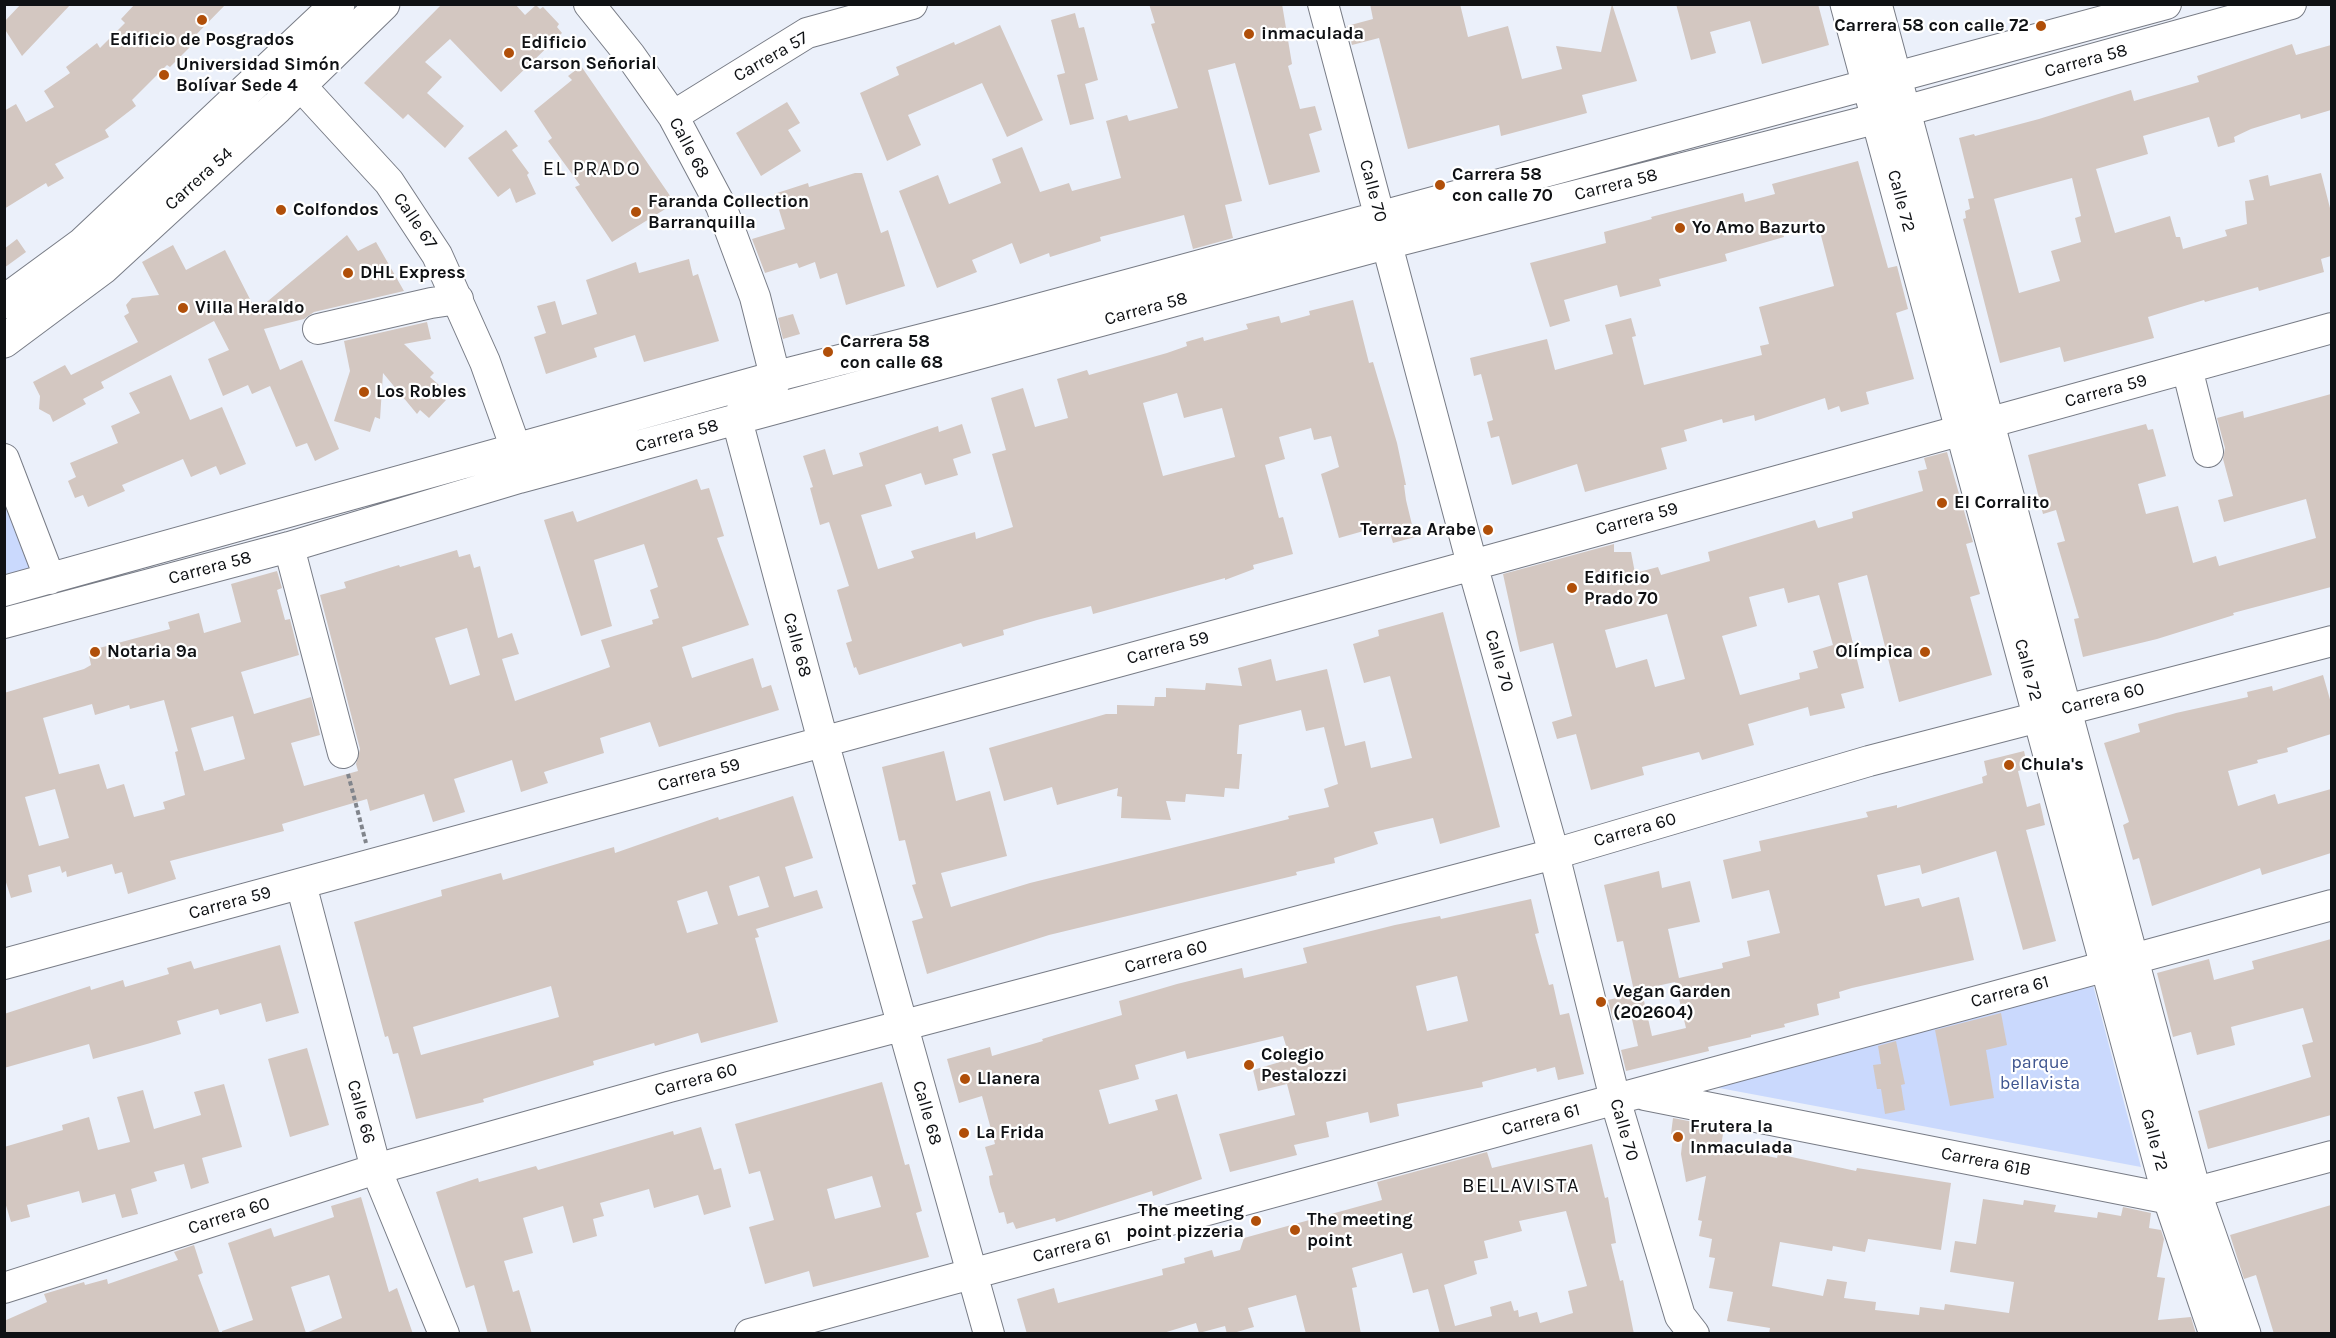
<!DOCTYPE html>
<meta charset="utf-8">
<style>
body{margin:0}
#map{position:relative;width:2336px;height:1338px;overflow:hidden;background:#ebf0fa;font-family:Karla,sans-serif}
canvas{display:block}
.frame{position:absolute;inset:0;border:6px solid #0f1114;pointer-events:none}
</style>
<div id="map">
<canvas width="2336" height="1338"></canvas>
<div class="frame"></div>
</div>
<script>
const ctx = document.querySelector('canvas').getContext('2d');
ctx.lineJoin = 'round';
function paint(path, color) {
  ctx.fillStyle = color;
  ctx.fill(path, 'evenodd');
}
function poly(rows) {
  const path = new Path2D();
  for (const r of rows) {
    path.moveTo(r[0], r[1]);
    for (let i = 2; i < r.length; i += 2) path.lineTo(r[i], r[i + 1]);
  }
  return path;
}
function strokePath(path, color, width, dash) {
  ctx.strokeStyle = color;
  ctx.lineWidth = width;
  ctx.lineCap = dash ? 'butt' : 'round';
  ctx.setLineDash(dash || []);
  ctx.stroke(path);
}
function drawText(font, color, halo, rows, align = 'center') {
  ctx.font = font + ' Karla,sans-serif';
  ctx.lineWidth = 4.5;
  ctx.setLineDash([]);
  ctx.textBaseline = 'middle';
  ctx.strokeStyle = halo;
  ctx.fillStyle = color;
  for (const [text, x, y, turn = 0] of rows) {
    ctx.save();
    ctx.translate(x, y);
    ctx.rotate((+turn || 0) * Math.PI / 180);
    ctx.textAlign = isNaN(turn) ? turn : align;
    if (halo) ctx.strokeText(text, 0, 0);
    ctx.fillText(text, 0, 0);
    ctx.restore();
  }
}
const green = poly([
 [5,501,31,569,5,574],
 [2092,981,2141,1167,1714,1087]
]);
const building = poly([
 [21,4,71,4,22,56,4,28,4,22],
 [135,4,226,4,187,44,190,47,170,67,167,65,132,100,136,106,105,130,109,137,55,164,64,178,48,187,46,183,4,209,4,111,16,104,26,122,54,107,44,91,70,73,66,67,97,43,100,48,125,23,121,19],
 [442,4,515,4,525,15,536,5,540,9,543,7,559,24,557,27,562,33,501,92,450,39,425,62,442,77,427,93,464,126,445,148,408,114,403,119,364,83],
 [1149,4,1282,4,1292,64,1288,66,1300,109,1315,106,1322,130,1309,134,1320,172,1269,185,1235,63,1208,70,1242,201,1225,205,1233,238,1193,249,1184,215,1100,237,1101,241,1050,257,1049,253,1020,264,1012,243,972,260,977,272,937,288,899,191,938,175,949,204,1001,183,992,159,1022,147,1040,192,1069,183,1072,191,1121,178,1106,121,1127,115,1129,121,1178,108,1151,24,1155,23],
 [1370,4,1460,4,1468,37,1508,26,1522,79,1562,69,1556,46,1601,52,1612,4,1637,81,1582,95,1587,113,1501,136,1499,125,1408,149,1379,38,1352,45,1347,26,1373,19],
 [1676,4,1818,4,1829,45,1762,64,1750,21,1710,32,1716,53,1691,60],
 [1075,13,1079,28,1084,27,1098,80,1085,84,1094,119,1070,125,1057,75,1065,73,1051,20],
 [1000,25,1043,120,1007,137,982,83,908,115,921,145,887,161,860,93,899,75,896,67,954,42,955,45],
 [2292,44,2296,55,2331,45,2331,110,2301,119,2300,114,2251,129,2234,137,2235,142,2218,147,2209,117,2143,136,2148,154,2096,169,2115,233,2170,216,2176,237,2180,237,2183,249,2227,236,2225,230,2247,224,2245,201,2254,200,2249,180,2268,175,2270,186,2321,173,2331,212,2331,256,2321,259,2324,272,2259,291,2258,287,2205,302,2204,300,2148,317,2154,338,2064,362,2060,347,2000,363,1963,219,1966,218,1965,211,1970,209,1968,199,1974,198,1959,138,1974,134,1975,136,2039,119,2131,90,2134,101,2199,82,2197,76],
 [2072,178,2081,216,2075,218,2081,242,2051,251,2060,281,2019,293,1994,199],
 [581,66,675,203,612,242,575,187,580,185,548,141,552,138,534,111,572,80,568,76],
 [787,102,800,123,788,130,801,151,761,176,736,133],
 [506,130,518,146,512,150,529,173,527,175,536,194,516,203,510,188,498,197,468,158],
 [1858,161,1888,268,1897,266,1908,309,1896,313,1914,379,1866,392,1869,404,1841,412,1839,406,1828,410,1825,398,1755,421,1754,415,1723,423,1722,419,1684,430,1687,441,1661,448,1667,469,1585,492,1577,464,1512,485,1499,436,1491,438,1487,422,1493,420,1481,374,1474,376,1470,358,1547,339,1555,370,1613,354,1605,325,1631,318,1636,336,1632,337,1644,385,1762,355,1760,346,1769,344,1759,307,1834,286,1818,224,1783,234,1784,237,1725,254,1727,261,1659,279,1661,286,1620,297,1617,285,1564,300,1570,321,1550,327,1530,263,1606,243,1604,232,1652,219,1651,217,1743,193,1745,202,1775,194,1772,184],
 [855,173,862,173,881,233,888,230,905,286,846,305,837,273,820,279,815,262,799,268,797,263,765,273,752,239,785,229,774,194,808,183,809,187],
 [347,235,358,251,376,242,404,291,314,312,304,319,264,329,280,370,302,360,339,449,315,461,307,443,296,447,270,386,252,394,248,385,223,396,208,359,229,350,214,321,101,382,104,388,83,399,86,404,53,422,50,415,39,409,40,396,33,382,65,365,71,375,138,342,124,316,129,313,126,305,132,298,159,295,142,262,173,245,186,270,225,250,256,311],
 [17,239,26,252,4,268,4,249],
 [689,259,693,276,698,274,719,341,644,362,635,335,594,348,597,357,546,374,534,337,546,333,537,306,555,301,562,325,597,314,586,280,636,262,639,273],
 [1353,300,1369,363,1373,362,1397,443,1406,485,1404,485,1406,500,1415,537,1393,543,1389,530,1382,532,1381,526,1339,538,1321,474,1339,467,1331,436,1314,440,1311,428,1279,437,1285,459,1265,465,1279,518,1283,517,1293,554,1253,565,1254,569,1225,580,1225,578,1093,614,1091,606,1037,620,1003,630,1004,635,963,647,961,643,859,675,856,667,854,668,846,643,852,641,837,590,849,586,829,522,820,525,810,488,813,487,803,456,825,449,833,475,863,466,859,453,938,426,939,432,962,424,971,453,953,459,958,475,925,485,921,473,885,485,892,506,861,515,878,569,914,558,911,551,975,532,976,539,1013,527,992,454,1006,450,991,398,1023,388,1035,427,1068,418,1057,379,1087,370,1089,375,1167,353,1187,346,1186,342,1203,337,1204,341,1248,329,1246,324,1279,316,1281,323,1310,315,1309,311],
 [1177,393,1184,418,1222,408,1235,457,1163,476,1143,403],
 [793,314,800,334,783,339,778,318],
 [427,322,431,339,404,344,434,373,430,377,439,385,435,390,446,400,429,418,420,410,417,414,383,373,380,419,375,417,370,432,334,421,350,371,344,341],
 [171,375,190,420,222,407,246,464,220,475,216,466,191,477,183,459,122,485,125,491,88,507,83,495,75,498,68,481,76,477,70,463,118,443,111,426,140,413,129,393],
 [2331,394,2331,587,2233,613,2234,615,2157,639,2083,657,2074,619,2079,618,2057,543,2065,541,2056,510,2043,514,2028,455,2146,424,2148,430,2153,429,2166,476,2138,484,2146,514,2178,506,2193,563,2216,556,2219,566,2316,538,2306,499,2224,522,2218,500,2233,496,2223,459,2225,448,2217,418,2243,411,2244,418],
 [1947,452,1973,542,1966,544,1980,594,1970,597,1992,675,1899,702,1867,575,1838,583,1864,688,1841,694,1845,708,1810,716,1808,707,1748,724,1754,745,1702,760,1699,752,1642,767,1644,775,1591,790,1576,734,1557,739,1552,722,1572,716,1553,643,1520,652,1503,574,1614,544,1614,552,1631,552,1635,573,1658,567,1661,575,1710,561,1708,552,1815,520,1818,528,1853,518,1852,512,1923,491,1918,471,1927,469,1924,458],
 [1784,588,1788,603,1819,595,1833,645,1813,651,1818,668,1799,673,1800,679,1740,695,1722,636,1757,626,1749,597],
 [1667,614,1685,679,1655,687,1647,659,1616,668,1605,630],
 [697,479,701,490,709,488,724,536,717,538,749,625,682,647,692,678,753,658,762,688,771,685,779,710,659,747,650,722,600,738,604,753,544,772,548,783,521,792,512,760,454,779,465,812,433,822,424,794,370,811,367,799,282,824,284,831,170,861,176,879,128,894,122,872,115,874,112,864,67,877,66,871,62,873,60,866,28,875,32,892,11,898,4,876,4,693,84,669,91,665,88,651,170,629,168,622,199,613,204,633,241,622,231,584,277,571,282,588,277,590,285,620,290,619,299,655,241,672,254,714,311,697,320,735,291,743,304,786,358,771,356,764,360,749,320,595,346,588,344,582,399,565,400,567,457,550,459,557,470,554,474,568,480,566,498,638,512,633,519,654,502,659,515,701,610,667,601,640,653,624,652,620,659,618,650,590,658,587,644,544,594,560,612,626,581,636,544,520,573,511,577,522],
 [467,628,480,675,450,685,435,638],
 [164,700,178,751,175,752,185,795,163,802,165,809,134,817,124,784,107,789,99,764,59,774,43,718,92,704,95,715,129,705,130,709],
 [233,716,245,759,204,771,191,728],
 [55,789,69,838,39,846,25,797],
 [1443,612,1500,827,1440,844,1433,818,1374,832,1378,844,1334,858,1335,863,1296,872,1297,875,1049,935,927,974,912,921,923,918,912,885,916,884,905,840,899,841,882,767,944,751,956,801,990,791,1007,856,941,873,951,907,1030,883,1289,819,1288,816,1329,807,1324,789,1338,784,1324,727,1306,731,1301,710,1239,725,1237,754,1242,754,1239,789,1225,788,1224,797,1186,794,1185,802,1166,801,1171,820,1121,818,1122,797,1117,796,1118,788,1057,805,1052,787,1004,801,989,748,1106,714,1117,714,1117,705,1154,706,1155,697,1166,697,1166,688,1205,690,1206,683,1242,686,1238,668,1271,659,1276,681,1327,669,1345,746,1365,741,1371,768,1412,758,1390,676,1364,683,1353,644,1379,636,1378,630],
 [2323,675,2331,703,2331,734,2287,748,2288,752,2257,760,2258,763,2228,771,2238,806,2275,794,2278,804,2331,789,2331,853,2262,875,2260,868,2152,906,2139,858,2133,860,2123,825,2129,822,2104,743,2140,732,2138,724,2176,713,2248,697,2247,692,2272,686,2273,691],
 [2024,751,2028,768,2018,771,2027,807,2040,803,2045,825,2026,830,2056,941,2023,950,1996,851,1922,874,1920,865,1877,875,1885,906,1919,898,1922,907,1959,897,1974,960,1852,988,1839,992,1840,998,1817,1004,1819,1015,1784,1024,1785,1027,1751,1035,1751,1037,1708,1047,1709,1051,1626,1071,1621,1050,1638,1046,1631,1015,1613,1020,1608,1000,1642,992,1652,1036,1686,1028,1675,982,1634,991,1623,941,1617,942,1604,885,1659,871,1662,888,1690,881,1700,922,1668,929,1679,978,1723,968,1722,963,1750,956,1747,941,1780,933,1769,890,1732,899,1723,860,1761,851,1759,841,1868,817,1866,812,1897,805,1897,808,1983,783,1982,777,1987,775,1984,761],
 [793,796,813,858,785,867,794,897,817,890,823,908,756,929,759,937,755,938,778,1022,701,1043,698,1033,655,1046,654,1043,593,1061,594,1065,483,1099,484,1102,416,1119,398,1053,393,1054,388,1036,385,1037,354,922,442,896,441,890,501,873,503,880,614,847,615,853,718,817,719,820],
 [759,876,769,907,738,916,729,886],
 [707,891,718,924,687,933,677,901],
 [551,986,559,1017,421,1055,413,1027],
 [1531,899,1539,933,1535,934,1549,985,1553,984,1560,1015,1569,1013,1584,1074,1558,1080,1555,1067,1537,1072,1536,1068,1482,1082,1483,1087,1397,1104,1399,1116,1370,1123,1368,1112,1326,1122,1329,1137,1294,1145,1297,1155,1230,1172,1219,1134,1295,1115,1287,1084,1258,1091,1253,1070,1290,1059,1283,1036,1187,1059,1185,1051,1135,1065,1139,1079,1099,1090,1109,1124,1158,1110,1155,1100,1177,1094,1202,1179,1153,1196,1152,1191,1056,1222,1055,1218,1016,1229,1013,1222,1007,1224,1004,1212,999,1213,990,1184,989,1176,993,1175,985,1147,995,1144,982,1096,959,1103,947,1059,990,1047,992,1056,1043,1041,1042,1039,1122,1015,1119,1001,1177,984,1242,968,1244,978,1307,963,1303,948,1395,925,1440,916,1441,919],
 [1457,976,1468,1021,1427,1031,1416,986],
 [2331,939,2331,1115,2208,1149,2198,1111,2311,1077,2302,1045,2313,1042,2303,1008,2231,1027,2235,1045,2197,1055,2191,1032,2173,1037,2157,973,2209,959,2214,980,2254,969,2252,961],
 [280,945,299,1013,266,1022,261,1003,220,1015,218,1009,177,1021,181,1034,147,1044,93,1059,89,1044,4,1068,4,1014,90,986,91,990,123,980,125,987,169,974,167,968,191,961,194,969],
 [2001,1013,2007,1045,1986,1050,1994,1098,1950,1106,1935,1030],
 [1896,1041,1905,1084,1901,1085,1905,1110,1885,1114,1881,1089,1877,1089,1873,1065,1881,1064,1878,1046],
 [307,1048,329,1125,290,1137,268,1059],
 [882,1082,905,1165,909,1164,922,1211,916,1213,929,1257,813,1287,809,1271,765,1284,749,1227,774,1220,760,1171,749,1174,735,1124],
 [872,1176,881,1207,835,1219,827,1189],
 [224,1084,242,1147,202,1158,209,1183,191,1189,184,1164,154,1172,157,1181,131,1189,138,1214,122,1218,115,1194,82,1203,79,1191,27,1205,30,1217,11,1222,4,1199,4,1147,63,1130,62,1125,89,1117,98,1150,130,1142,117,1097,143,1090,154,1129,201,1115,194,1092],
 [1673,1118,1724,1128,1721,1146,1728,1148,1777,1158,1778,1154,1856,1171,1857,1168,1951,1183,1941,1250,1868,1239,1865,1252,1833,1246,1832,1251,1780,1242,1772,1286,1823,1296,1827,1279,1847,1282,1844,1298,1876,1302,1875,1310,1919,1315,1920,1307,1944,1310,1945,1304,2009,1313,2014,1282,1950,1272,1955,1241,1976,1244,1983,1199,2023,1205,2024,1200,2056,1205,2054,1212,2097,1218,2098,1212,2121,1216,2123,1207,2151,1213,2149,1228,2161,1230,2164,1239,2157,1277,2165,1278,2158,1320,2191,1317,2196,1334,1769,1334,1770,1328,1727,1321,1733,1292,1709,1288,1715,1258,1709,1257,1712,1239,1699,1236,1702,1221,1698,1220,1706,1176,1686,1182,1681,1154,1683,1136,1671,1134],
 [701,1127,714,1170,721,1168,731,1207,704,1215,698,1195,654,1208,649,1189,600,1203,604,1216,593,1219,597,1236,573,1243,563,1206,523,1218,533,1253,504,1261,513,1292,519,1290,532,1334,488,1334,474,1285,466,1288,436,1192,478,1178,479,1182,536,1166,538,1170,673,1131,674,1135],
 [1592,1144,1605,1198,1608,1197,1616,1243,1611,1244,1620,1281,1623,1280,1634,1334,1440,1334,1428,1289,1413,1293,1402,1253,1352,1268,1357,1287,1352,1288,1361,1334,1306,1334,1296,1295,1248,1308,1254,1327,1230,1334,1227,1334,1225,1326,1199,1333,1196,1323,1160,1334,1027,1334,1017,1299,1054,1288,1058,1303,1163,1275,1162,1269,1185,1263,1184,1258,1212,1250,1214,1257,1240,1250,1244,1238,1382,1200,1377,1182,1487,1152,1492,1168],
 [1566,1211,1587,1286,1568,1291,1573,1313,1540,1323,1537,1312,1519,1317,1518,1310,1514,1311,1511,1301,1490,1307,1492,1316,1455,1326,1444,1285,1477,1274,1474,1261,1488,1258,1484,1241,1522,1231,1519,1221],
 [361,1197,389,1292,397,1288,413,1334,222,1334,222,1331,253,1320,228,1243,271,1228,274,1237,334,1217,331,1206],
 [329,1275,342,1318,306,1333,291,1287],
 [2331,1205,2331,1334,2274,1334,2256,1275,2244,1279,2230,1235],
 [194,1245,203,1273,198,1275,220,1334,4,1334,4,1321,47,1302,44,1294,84,1282,85,1285,107,1279,108,1284,178,1260,174,1252]
]);
const path = poly([
 [348,774,366,843]
]);
const minor = poly([
 [589,4,630,55,673,116,721,206,755,297,776,380,771,389,745,405,737,420,823,741,989,1334],
 [1323,4,1472,564,1554,854,1615,1099,1680,1316,1694,1334],
 [300,85,389,182,437,255,485,362,516,449],
 [673,116,807,33,912,4],
 [318,329,431,303,458,299],
 [2187,368,2208,452],
 [4,459,50,579],
 [289,547,343,753],
 [4,591,777,376,997,320,2166,4],
 [4,623,289,547,519,478,1386,244,1879,118,2291,4],
 [301,884,376,1169,444,1334],
 [4,964,1342,601,2332,328],
 [1645,1095,2170,1199,2332,1156],
 [4,1288,376,1169,669,1087,1554,854,1869,761,2332,641],
 [750,1334,2332,905]
]);
const major = poly([
 [1847,4,2170,1199,2216,1334],
 [1875,4,2194,1191,2244,1334],
 [4,302,83,244,338,4],
 [4,341,102,268,277,107,383,4]
]);
const markers = [
 [202,20,6,"#b04f09"],
 [2041,26,6,"#b04f09"],
 [1249,34,6,"#b04f09"],
 [509,53,6,"#b04f09"],
 [164,75,6,"#b04f09"],
 [1440,185,6,"#b04f09"],
 [281,210,6,"#b04f09"],
 [636,212,6,"#b04f09"],
 [1680,228,6,"#b04f09"],
 [348,273,6,"#b04f09"],
 [183,308,6,"#b04f09"],
 [828,352,6,"#b04f09"],
 [364,392,6,"#b04f09"],
 [1942,503,6,"#b04f09"],
 [1488,530,6,"#b04f09"],
 [1572,588,6,"#b04f09"],
 [95,652,6,"#b04f09"],
 [1925,652,6,"#b04f09"],
 [2009,765,6,"#b04f09"],
 [1601,1002,6,"#b04f09"],
 [1249,1065,6,"#b04f09"],
 [965,1079,6,"#b04f09"],
 [964,1133,6,"#b04f09"],
 [1678,1137,6,"#b04f09"],
 [1256,1221,6,"#b04f09"],
 [1295,1230,6,"#b04f09"]
];
const poiNames = [
 ["Carrera 58 con calle 72",2029,26,"right"],
 ["inmaculada",1261,34],
 ["Edificio de Posgrados",202,40,"center"],
 ["Edificio",521,43],
 ["Carson Señorial",521,64],
 ["Universidad Simón",176,65],
 ["Bolívar Sede 4",176,86],
 ["Carrera 58",1452,175],
 ["con calle 70",1452,196],
 ["Faranda Collection",648,202],
 ["Barranquilla",648,223],
 ["Colfondos",293,210],
 ["Yo Amo Bazurto",1692,228],
 ["DHL Express",360,273],
 ["Villa Heraldo",195,308],
 ["Carrera 58",840,342],
 ["con calle 68",840,363],
 ["Los Robles",376,392],
 ["El Corralito",1954,503],
 ["Terraza Arabe",1476,530,"right"],
 ["Edificio",1584,578],
 ["Prado 70",1584,599],
 ["Notaria 9a",107,652],
 ["Olímpica",1913,652,"right"],
 ["Chula's",2021,765],
 ["Vegan Garden",1613,992],
 ["(202604)",1613,1013],
 ["Colegio",1261,1055],
 ["Pestalozzi",1261,1076],
 ["Llanera",977,1079],
 ["Frutera la",1690,1127],
 ["Inmaculada",1690,1148],
 ["La Frida",976,1133],
 ["The meeting",1244,1211,"right"],
 ["point pizzeria",1244,1232,"right"],
 ["The meeting",1307,1220],
 ["point",1307,1241]
];
const streetNames = [
 ["Carrera 57",771,57,-30],
 ["Carrera 58",2086,61,-15],
 ["Calle 68",689,148,62],
 ["Carrera 54",199,179,-42],
 ["Carrera 58",1616,185,-14],
 ["Calle 70",1373,191,75],
 ["Calle 72",1901,201,75],
 ["Calle 67",415,221,56],
 ["Carrera 58",1146,309,-15],
 ["Carrera 59",2106,391,-15],
 ["Carrera 58",677,436,-15],
 ["Carrera 59",1637,519,-15],
 ["Carrera 58",210,568,-15],
 ["Calle 68",797,645,75],
 ["Carrera 59",1168,648,-15],
 ["Calle 70",1499,661,74],
 ["Calle 72",2028,670,75],
 ["Carrera 60",2103,699,-14],
 ["Carrera 59",699,775,-15],
 ["Carrera 60",1635,830,-16],
 ["Carrera 59",230,903,-15],
 ["Carrera 60",1166,957,-15],
 ["Carrera 61",2010,992,-15],
 ["Carrera 60",696,1080,-15],
 ["Calle 66",361,1112,75],
 ["Calle 68",927,1113,74],
 ["Carrera 61",1541,1120,-15],
 ["Calle 70",1624,1130,74],
 ["Calle 72",2154,1140,75],
 ["Carrera 61B",1986,1162,11],
 ["Carrera 60",229,1216,-18],
 ["Carrera 61",1072,1247,-15]
];
const parkNames = [
 ["parque",2040,1063],
 ["bellavista",2040,1084]
];
const neighbourhoodNames = [
 ["EL PRADO",592,169],
 ["BELLAVISTA",1521,1186]
];
paint(green, '#cad9fd');
paint(building, '#d3c7c1');
strokePath(minor, '#787c86', 32);
strokePath(major, '#787c86', 35);
strokePath(path, '#81858c', 4, [4.5, 3]);
strokePath(minor, '#fff', 30);
strokePath(major, '#fff', 33);
for (const [x, y, r, color] of markers) {
  const dot = new Path2D();
  dot.arc(x, y, r, 0, 2 * Math.PI);
  ctx.fillStyle = color;
  ctx.fill(dot);
  strokePath(dot, '#fff', 2);
}
drawText('bold 18px', '#0f1114', '#fff', poiNames, 'left');
drawText('18px', '#0f1114', '#fff', streetNames);
drawText('18px', '#3d548f', '#fff', parkNames);
ctx.letterSpacing = '1.5px';
drawText('20px', '#0f1114', '#fff', neighbourhoodNames);
ctx.letterSpacing = '0px';
</script>
